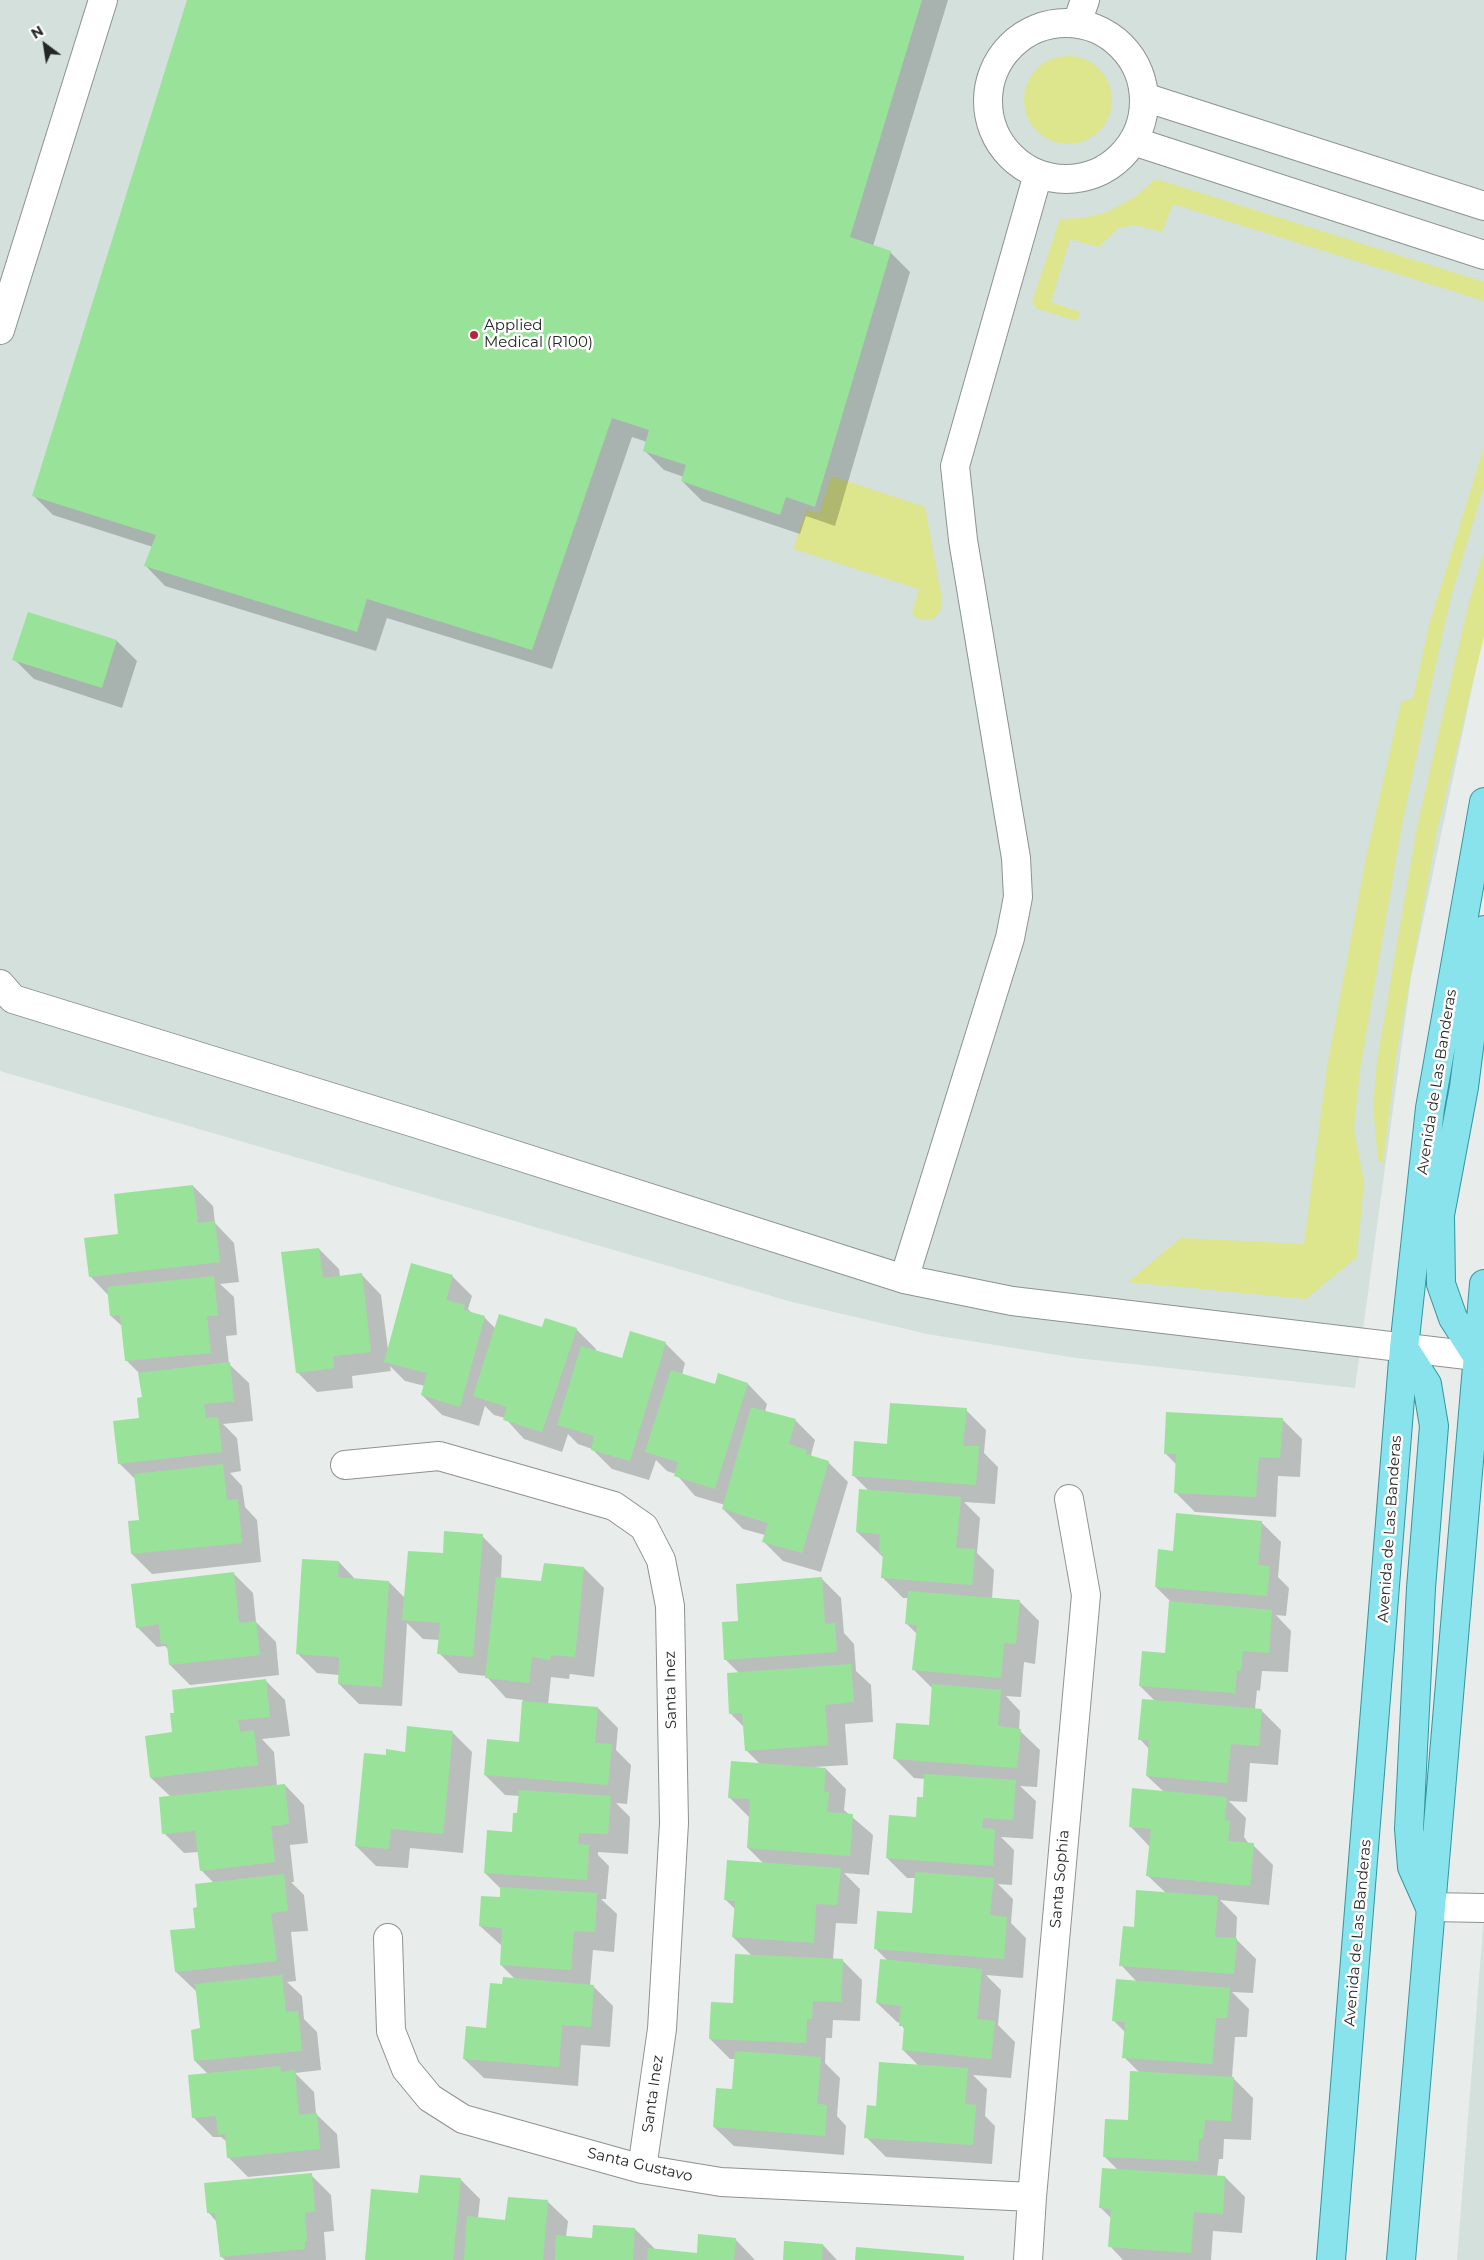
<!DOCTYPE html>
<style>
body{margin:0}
#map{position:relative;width:1484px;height:2260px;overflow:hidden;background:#e8edeb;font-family:Montserrat,sans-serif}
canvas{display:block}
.north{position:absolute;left:20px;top:20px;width:50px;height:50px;-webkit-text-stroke:4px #fff;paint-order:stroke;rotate:329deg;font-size:14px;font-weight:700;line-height:20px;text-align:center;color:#252626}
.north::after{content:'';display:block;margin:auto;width:18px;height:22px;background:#252626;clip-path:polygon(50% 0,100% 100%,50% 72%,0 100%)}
</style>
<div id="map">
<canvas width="1484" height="2260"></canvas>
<div class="north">N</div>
</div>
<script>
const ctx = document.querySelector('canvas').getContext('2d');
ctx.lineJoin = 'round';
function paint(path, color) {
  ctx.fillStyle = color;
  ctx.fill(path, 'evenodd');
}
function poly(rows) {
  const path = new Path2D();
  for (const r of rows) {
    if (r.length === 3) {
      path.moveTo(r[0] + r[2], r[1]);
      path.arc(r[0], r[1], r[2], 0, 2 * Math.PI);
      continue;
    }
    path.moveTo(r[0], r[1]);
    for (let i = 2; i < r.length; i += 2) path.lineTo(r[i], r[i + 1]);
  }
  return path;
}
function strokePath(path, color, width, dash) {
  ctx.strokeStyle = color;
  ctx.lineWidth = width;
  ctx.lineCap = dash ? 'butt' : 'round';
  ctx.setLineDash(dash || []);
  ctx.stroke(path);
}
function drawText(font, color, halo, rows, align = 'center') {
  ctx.font = font + ' Montserrat,sans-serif';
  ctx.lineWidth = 5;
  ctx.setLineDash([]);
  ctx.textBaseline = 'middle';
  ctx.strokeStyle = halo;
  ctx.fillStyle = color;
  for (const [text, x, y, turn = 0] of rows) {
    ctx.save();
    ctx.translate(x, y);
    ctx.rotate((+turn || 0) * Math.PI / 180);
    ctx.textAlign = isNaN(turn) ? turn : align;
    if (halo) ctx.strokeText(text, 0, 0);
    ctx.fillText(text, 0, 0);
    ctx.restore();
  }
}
const built = poly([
 [0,0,1484,0,1484,631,1411,977,1355,1388,1076,1358,927,1334,792,1302,0,1071],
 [1484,1914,1484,2260,1457,2260,1479,1978]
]);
const green = poly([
 [1068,100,44],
 [1156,179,1484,282,1484,301,1173,204,1162,232,1135,225,1118,228,1099,247,1070,239,1051,302,1080,312,1077,321,1037,309,1032,302,1060,219,1083,218,1107,212,1135,197],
 [1484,447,1484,486,1451,597,1435,668,1401,830,1360,1070,1354,1129,1364,1182,1357,1257,1306,1299,1128,1282,1181,1238,1304,1244,1327,1067,1365,863,1401,702,1413,698,1429,625],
 [831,476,925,507,942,599,941,609,935,618,926,620,916,618,912,613,919,589,793,549,806,510,819,513],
 [1484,552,1484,636,1437,831,1397,1051,1383,1163,1378,1160,1373,1107,1377,1061,1417,827,1470,598]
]);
const shadow = poly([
 [189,0,948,0,873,246,890,252,910,272,835,526,806,516,800,534,702,501,682,481,684,477,664,470,644,450,647,442,632,437,552,669,387,618,376,651,165,586,146,566,153,547,53,515,33,495],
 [29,614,117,641,137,661,122,708,34,679,14,659],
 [193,1186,213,1206,215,1223,234,1243,239,1282,220,1284,234,1297,237,1335,226,1336,229,1364,249,1383,253,1421,223,1424,237,1438,241,1471,230,1473,242,1486,245,1507,257,1520,261,1562,152,1574,132,1554,140,1521,136,1480,119,1463,140,1419,143,1398,140,1374,126,1360,123,1327,111,1316,109,1296,90,1276,119,1235],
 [319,1249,339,1269,340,1277,362,1275,381,1295,388,1350,452,1276,472,1296,468,1309,473,1314,484,1317,496,1329,576,1329,596,1349,595,1352,623,1360,665,1343,685,1363,682,1375,716,1386,748,1384,767,1404,765,1412,795,1420,815,1440,811,1455,814,1458,828,1462,848,1482,821,1572,783,1561,763,1541,765,1535,743,1529,723,1509,725,1505,695,1496,676,1474,667,1471,656,1460,649,1480,612,1469,592,1449,578,1444,568,1434,562,1452,524,1439,505,1418,494,1415,485,1406,479,1426,442,1415,422,1395,425,1386,405,1381,390,1366,391,1371,352,1376,353,1388,317,1392,297,1372],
 [966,1410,986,1430,984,1453,998,1467,995,1504,964,1502,980,1518,977,1553,994,1570,992,1599,1019,1601,1039,1621,1035,1664,1024,1662,1021,1697,1006,1696,1020,1711,1019,1730,1040,1750,1037,1787,1020,1786,1036,1801,1033,1839,1001,1837,1014,1850,1012,1885,998,1884,1013,1899,1011,1923,1026,1938,1023,1978,986,1975,1001,1990,998,2025,1015,2042,1011,2078,973,2075,987,2089,985,2116,995,2126,992,2164,886,2157,866,2137,877,2107,919,2066,903,2050,905,2030,900,2023,897,2022,877,2003,888,1961,876,1949,913,1915,916,1878,907,1878,887,1858,917,1818,924,1799,925,1779,914,1778,894,1758,930,1727,933,1689,914,1670,917,1634,906,1623,908,1598,903,1598,883,1578,884,1558,857,1532,869,1491,853,1475,888,1445],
 [1282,1419,1302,1439,1300,1477,1278,1476,1276,1517,1195,1512,1175,1492,1177,1465,1165,1453],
 [1261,1522,1281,1542,1278,1577,1289,1588,1286,1616,1276,1615,1291,1631,1288,1672,1262,1671,1260,1691,1257,1690,1255,1709,1261,1710,1281,1730,1278,1765,1250,1763,1247,1802,1229,1801,1246,1818,1244,1837,1249,1844,1253,1845,1273,1865,1269,1905,1220,1900,1237,1917,1236,1939,1256,1959,1253,1993,1232,1992,1249,2009,1247,2037,1235,2037,1232,2077,1253,2098,1251,2140,1224,2139,1223,2159,1219,2159,1217,2177,1225,2177,1245,2197,1242,2233,1213,2231,1211,2260,1123,2260,1110,2246,1112,2219,1100,2207,1118,2170,1104,2156,1129,2121,1139,2072,1124,2057,1125,2032,1113,2020,1137,1982,1121,1965,1135,1928,1166,1893,1147,1875,1150,1847,1130,1826,1164,1792,1147,1776,1149,1749,1140,1739,1156,1702,1140,1686,1166,1654,1170,1601,1156,1587,1174,1552],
 [482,1536,502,1556,501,1578,542,1583,584,1568,604,1588,594,1677,570,1674,569,1679,551,1677,548,1704,598,1708,618,1728,616,1750,631,1765,627,1804,616,1803,630,1817,628,1854,598,1852,598,1855,609,1866,606,1899,601,1899,617,1914,614,1952,593,1950,590,1986,593,1986,613,2006,610,2047,581,2045,578,2086,484,2078,464,2059,488,2029,504,1985,516,1980,501,1965,502,1946,480,1926,501,1899,501,1889,485,1873,513,1833,518,1814,520,1796,505,1795,485,1775,520,1743,523,1700,506,1698,486,1676,459,1673,439,1653,440,1640,423,1639,407,1623,402,1706,359,1704,339,1684,339,1675,317,1673,297,1653,339,1562,356,1580,389,1582,405,1598,444,1555],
 [233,1573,253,1593,256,1622,276,1642,279,1675,190,1685,170,1665,169,1650,165,1646,157,1647,137,1627],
 [822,1579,841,1598,844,1633,854,1644,856,1671,871,1685,873,1722,845,1724,848,1765,814,1767,826,1769,846,1789,844,1810,873,1835,869,1875,844,1873,860,1889,857,1924,836,1923,833,1959,842,1960,862,1980,860,2021,833,2020,832,2038,826,2038,825,2063,840,2078,837,2116,846,2126,844,2155,734,2146,714,2127,733,2090,736,2059,730,2059,710,2039,734,2004,752,1956,733,1937,735,1909,726,1900,764,1864,748,1848,749,1817,729,1797,761,1765,746,1750,745,1728,731,1714,739,1673,726,1660,740,1622],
 [265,1680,285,1700,290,1736,262,1739,274,1752,277,1786,285,1785,304,1805,308,1843,290,1845,294,1882,291,1882,304,1895,308,1931,291,1932,296,1981,287,1982,302,1996,304,2019,317,2032,321,2070,295,2073,314,2092,316,2114,337,2134,340,2168,248,2177,228,2157,227,2142,221,2137,213,2137,193,2117,208,2074,195,2061,201,2029,197,1992,176,1972,171,1931,196,1929,199,1908,214,1883,201,1870,199,1852,184,1853,164,1833,171,1797,151,1778,173,1733],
 [452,1732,472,1752,463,1853,410,1848,408,1868,376,1866,356,1846,406,1753],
 [311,2175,331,2195,334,2231,324,2232,326,2260,225,2260,221,2256,217,2222,208,2212],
 [460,2179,480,2199,478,2219,507,2221,548,2202,568,2221,566,2237,593,2239,635,2229,655,2249,698,2254,735,2239,755,2260,366,2260,420,2194],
 [823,2245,837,2260,784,2260]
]);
const building = poly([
 [187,0,922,0,850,237,891,251,815,507,786,497,780,515,681,481,686,465,643,451,649,430,612,418,532,650,367,599,357,632,144,566,156,535,32,496],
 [28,612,117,640,102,688,12,660],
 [193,1185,198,1223,215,1221,220,1262,89,1277,84,1238,118,1234,114,1194],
 [319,1248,323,1278,362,1273,371,1352,333,1356,334,1368,296,1373,281,1252],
 [411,1263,453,1275,446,1300,465,1305,464,1310,485,1316,460,1407,421,1395,427,1373,384,1362],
 [214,1276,218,1316,207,1316,211,1353,125,1361,120,1315,110,1316,107,1287],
 [499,1314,542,1327,545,1318,577,1328,542,1432,503,1420,507,1407,473,1396],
 [630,1331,666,1342,630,1461,591,1450,594,1436,557,1425,581,1346,622,1358],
 [230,1362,234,1401,204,1404,206,1418,218,1417,222,1452,118,1464,113,1421,139,1418,137,1398,142,1397,138,1373],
 [671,1370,715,1384,718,1373,748,1383,715,1489,674,1476,678,1462,645,1452],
 [890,1403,967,1408,963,1446,979,1446,976,1485,852,1476,854,1441,887,1444],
 [751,1407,796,1419,789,1444,807,1450,806,1454,829,1461,802,1553,762,1542,768,1523,722,1509],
 [1166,1412,1283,1418,1280,1458,1259,1457,1256,1497,1174,1493,1176,1454,1164,1454],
 [223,1464,227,1500,238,1499,242,1543,131,1554,128,1521,139,1520,134,1474],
 [859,1489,961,1497,956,1548,975,1549,972,1585,881,1578,883,1554,879,1554,880,1534,856,1532],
 [1176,1513,1262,1521,1258,1565,1270,1566,1267,1596,1155,1587,1158,1549,1173,1551],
 [444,1531,483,1534,473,1657,437,1654,440,1623,402,1620,408,1551,443,1553],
 [302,1559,339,1561,338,1577,389,1581,382,1687,338,1684,339,1657,296,1654],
 [544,1563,584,1567,575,1657,551,1655,550,1660,532,1657,529,1683,485,1678,496,1577,541,1581],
 [234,1572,239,1623,256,1621,260,1655,169,1665,167,1644,161,1644,159,1624,136,1628,131,1584],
 [822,1577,825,1624,835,1623,837,1652,724,1660,722,1622,738,1621,736,1584],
 [908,1591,1020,1600,1016,1644,1004,1643,1001,1678,912,1670,917,1625,905,1624],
 [1169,1601,1272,1610,1269,1653,1243,1651,1241,1671,1237,1671,1235,1693,1139,1686,1142,1651,1165,1653],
 [851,1664,854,1702,825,1705,828,1745,745,1751,742,1713,729,1714,727,1673],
 [266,1679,270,1717,238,1720,240,1732,254,1730,258,1765,150,1778,145,1736,172,1732,170,1713,174,1713,172,1690],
 [932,1684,1001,1690,998,1726,1021,1729,1017,1768,893,1759,896,1723,929,1725],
 [1142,1699,1262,1709,1259,1746,1231,1744,1227,1783,1146,1776,1149,1740,1138,1740],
 [522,1701,598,1707,595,1743,612,1744,608,1785,484,1775,487,1739,519,1742],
 [407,1726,453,1731,443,1834,391,1829,389,1849,355,1846,364,1753,386,1755,386,1749,405,1752],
 [731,1761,826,1768,824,1792,829,1792,827,1812,853,1814,850,1856,747,1848,750,1799,728,1798],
 [924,1774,1016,1780,1013,1820,983,1818,982,1828,995,1829,993,1866,886,1858,889,1815,916,1817,917,1797,923,1797],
 [285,1784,289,1824,271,1826,275,1862,200,1871,195,1831,162,1834,159,1797],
 [1132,1788,1227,1797,1225,1820,1230,1821,1228,1841,1254,1843,1250,1886,1146,1876,1151,1829,1129,1827],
 [519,1790,611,1796,608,1834,579,1833,578,1844,589,1845,587,1880,484,1873,487,1830,512,1832,513,1813,517,1813],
 [727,1860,841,1868,837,1905,816,1904,814,1943,732,1937,735,1901,724,1900],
 [915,1872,994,1878,990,1915,1007,1917,1004,1959,874,1949,877,1911,912,1913],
 [284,1874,288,1911,271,1913,277,1961,175,1972,170,1930,195,1928,193,1908,197,1907,195,1884],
 [500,1887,597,1893,595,1932,574,1931,571,1970,500,1965,502,1928,479,1926,481,1896,500,1897],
 [1136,1890,1218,1896,1215,1937,1237,1938,1234,1974,1119,1966,1123,1926,1134,1927],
 [735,1954,843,1959,841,2002,813,2001,812,2019,807,2019,806,2043,709,2039,711,2002,733,2003],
 [880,1959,982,1969,977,2019,995,2021,991,2059,902,2050,904,2026,899,2026,901,2006,876,2003],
 [282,1975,286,2012,298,2011,302,2051,194,2061,191,2030,200,2028,195,1984],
 [503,1977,594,1985,591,2027,562,2025,559,2067,463,2059,466,2026,486,2028,490,1983,502,1984],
 [1116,1979,1230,1988,1227,2018,1216,2018,1212,2064,1122,2058,1125,2022,1112,2021],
 [735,2051,821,2057,817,2104,827,2105,825,2136,713,2127,716,2088,732,2089],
 [879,2062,968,2068,965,2104,976,2105,973,2145,864,2138,867,2105,876,2106],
 [280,2066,281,2072,295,2070,299,2115,317,2113,320,2149,227,2158,225,2134,218,2135,216,2116,192,2118,188,2075],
 [1130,2071,1234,2077,1231,2121,1205,2120,1203,2139,1199,2139,1198,2161,1103,2157,1105,2119,1128,2120],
 [1102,2168,1225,2176,1223,2214,1194,2212,1191,2253,1108,2247,1111,2209,1099,2208],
 [312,2173,315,2211,305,2213,307,2241,305,2241,305,2249,220,2257,215,2213,207,2213,204,2183],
 [420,2175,461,2178,453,2260,365,2260,371,2189,418,2193],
 [508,2197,548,2200,543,2260,464,2260,467,2216,505,2220],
 [593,2225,635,2228,633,2260,555,2260,556,2235,592,2238],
 [698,2234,736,2238,734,2260,647,2260,648,2248,697,2253],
 [784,2241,823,2244,822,2260,783,2260],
 [856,2247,964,2256,964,2260,855,2260]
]);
const minor = poly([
 [1077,23,1085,0],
 [1066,101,78],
 [1144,97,1484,206],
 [1133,141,1484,255],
 [0,330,103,0],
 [0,984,13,999,418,1124,904,1279,1012,1301,1484,1357],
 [904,1279,1010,938,1018,897,1016,858,963,540,955,466,1038,174],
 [345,1465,439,1456,614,1506,644,1527,661,1560,670,1606,674,1823,662,2029,642,2169],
 [1430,1907,1484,1908],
 [388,1938,391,2031,406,2069,430,2098,463,2119,642,2169,721,2182,1032,2197],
 [1028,2260,1032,2197,1086,1595,1069,1499]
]);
const major = poly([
 [1404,1348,1427,1384,1434,1426,1421,1588,1409,1829,1412,1867,1429,1905],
 [1477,1356,1453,1318,1441,1284,1440,1215,1464,1087,1484,930],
 [1331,2260,1404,1348,1430,1108,1484,802],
 [1401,2260,1484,1284]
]);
const markers = [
 [474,335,5,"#b72536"]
];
const poiNames = [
 ["Applied",484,326],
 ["Medical (R100)",484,343]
];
const streetNames = [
 ["Avenida de Las Banderas",1437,1082,-81],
 ["Avenida de Las Banderas",1390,1529,-86],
 ["Santa Inez",671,1690,-91],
 ["Santa Sophia",1060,1879,-85],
 ["Avenida de Las Banderas",1358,1933,-85],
 ["Santa Inez",653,2094,-82],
 ["Santa Gustavo",640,2165,13]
];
paint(built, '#d3e0dc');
paint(green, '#dde68c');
paint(shadow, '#0003');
paint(building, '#99e299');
strokePath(minor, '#8d9290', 30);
strokePath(major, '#3395a0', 30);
strokePath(minor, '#fff', 28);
strokePath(major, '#89e3ed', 28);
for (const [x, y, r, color] of markers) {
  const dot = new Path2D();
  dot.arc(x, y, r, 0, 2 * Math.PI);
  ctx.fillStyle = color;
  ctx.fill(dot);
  strokePath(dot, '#fff', 2);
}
drawText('15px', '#252626', '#fff', poiNames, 'left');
drawText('15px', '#252626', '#fff', streetNames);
</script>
